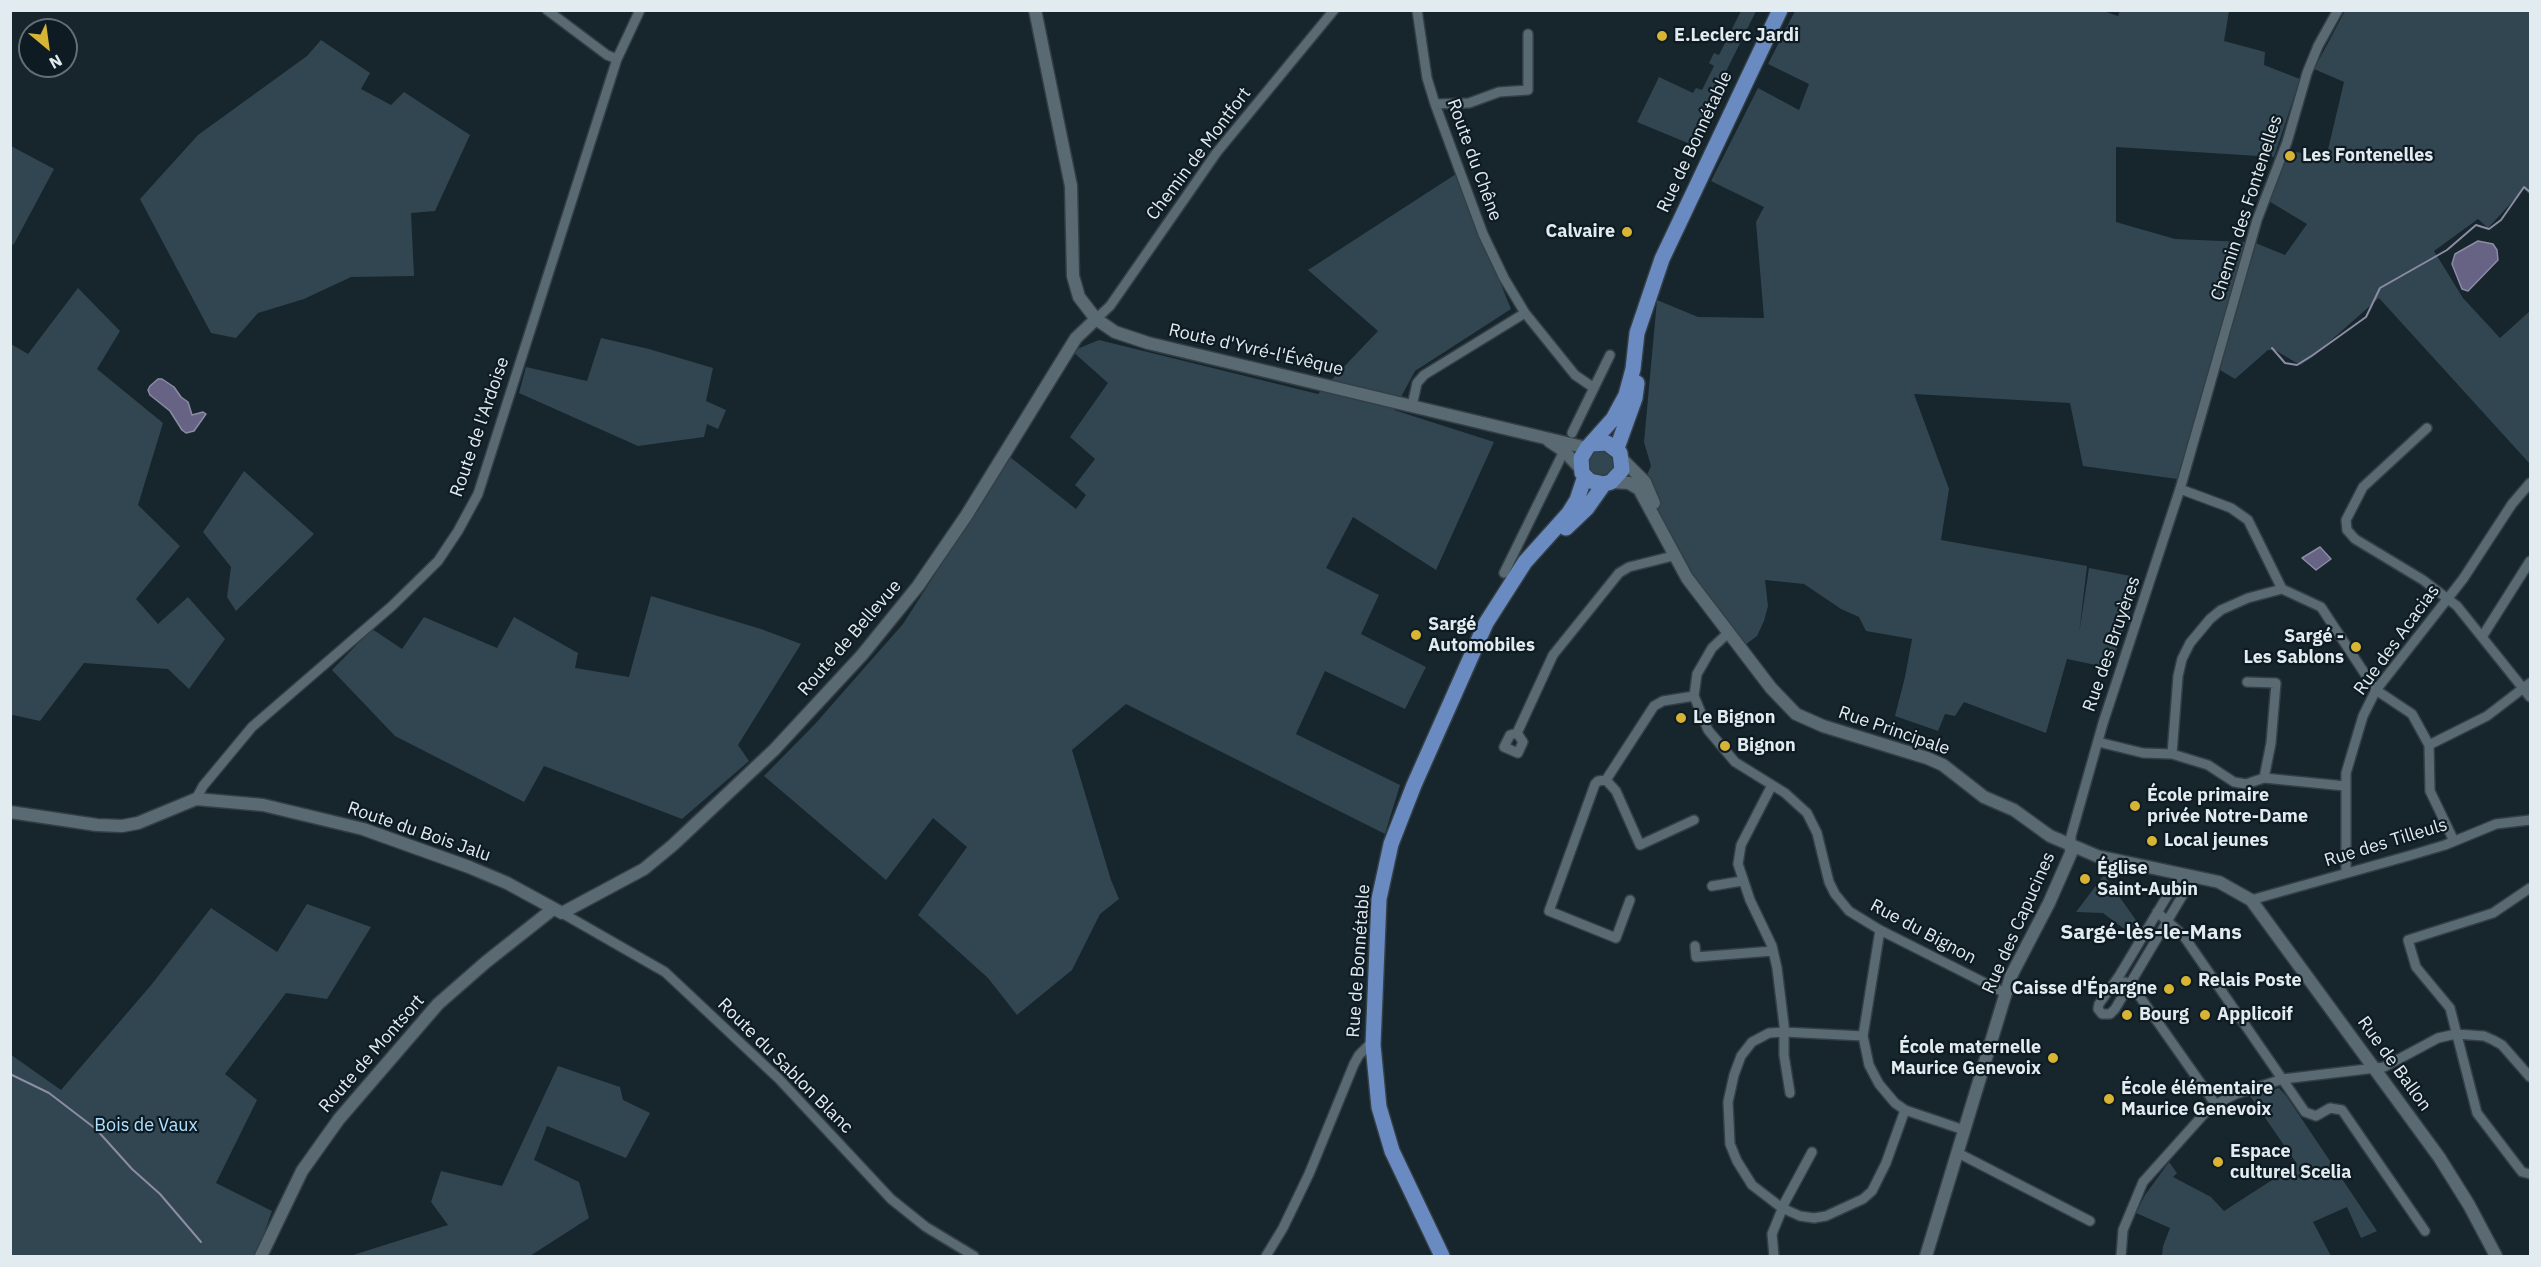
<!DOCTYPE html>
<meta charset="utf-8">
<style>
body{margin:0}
#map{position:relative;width:2541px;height:1267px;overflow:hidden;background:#17252d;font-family:"IBM Plex Sans",sans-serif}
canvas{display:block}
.frame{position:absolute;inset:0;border:12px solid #e2ebf0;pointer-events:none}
.north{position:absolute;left:18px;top:18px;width:60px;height:60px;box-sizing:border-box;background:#0e1b23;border:2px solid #636e75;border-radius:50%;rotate:151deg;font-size:16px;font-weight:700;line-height:24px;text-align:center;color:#e2ebf0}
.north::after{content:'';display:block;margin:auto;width:21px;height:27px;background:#d7b434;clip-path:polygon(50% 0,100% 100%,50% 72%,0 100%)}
</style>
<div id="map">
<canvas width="2541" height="1267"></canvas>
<div class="frame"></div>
<div class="north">N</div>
</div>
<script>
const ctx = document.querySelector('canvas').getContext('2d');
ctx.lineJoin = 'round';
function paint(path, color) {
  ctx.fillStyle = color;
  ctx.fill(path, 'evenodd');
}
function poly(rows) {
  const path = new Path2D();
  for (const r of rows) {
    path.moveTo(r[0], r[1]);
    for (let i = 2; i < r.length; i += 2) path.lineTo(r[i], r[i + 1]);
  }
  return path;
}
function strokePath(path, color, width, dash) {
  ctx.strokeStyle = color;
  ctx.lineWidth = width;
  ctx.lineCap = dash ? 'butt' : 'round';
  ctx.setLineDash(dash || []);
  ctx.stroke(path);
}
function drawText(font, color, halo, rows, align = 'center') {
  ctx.font = font + ' "IBM Plex Sans",sans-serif';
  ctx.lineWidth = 4.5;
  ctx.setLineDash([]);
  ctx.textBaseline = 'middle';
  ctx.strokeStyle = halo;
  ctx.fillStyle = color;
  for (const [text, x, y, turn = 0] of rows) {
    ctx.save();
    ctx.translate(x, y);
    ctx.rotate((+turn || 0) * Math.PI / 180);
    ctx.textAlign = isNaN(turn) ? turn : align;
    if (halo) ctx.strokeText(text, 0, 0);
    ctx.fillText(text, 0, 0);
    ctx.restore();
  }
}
const green = poly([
 [2100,10,2118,16,2120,10,2229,11,2224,41,2265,52,2264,65,2300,79,2274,157,2116,147,2116,222,2175,239,2245,242,2212,366,2177,479,2083,466,2070,403,1914,394,1949,489,1941,540,2087,566,2079,634,2089,568,2141,578,2110,668,2067,659,2046,733,1964,702,1955,716,1945,714,1938,731,1895,716,1905,677,1912,639,1866,631,1859,617,1841,609,1804,584,1765,580,1768,606,1764,621,1757,636,1737,651,1663,547,1638,495,1651,466,1644,442,1657,300,1698,317,1764,318,1756,222,1764,207,1711,181,1758,88,1799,110,1809,84,1768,64,1795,11],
 [1741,11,1756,11,1690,144,1637,122,1659,77,1693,93,1696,88,1702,90,1714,66,1709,63,1714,53,1719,55],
 [2345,11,2530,11,2530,195,2524,189,2488,228,2478,219,2434,251,2463,298,2500,338,2530,311,2530,464,2379,298,2311,358,2300,365,2275,350,2268,350,2235,379,2220,370,2253,242,2285,255,2307,224,2267,200,2291,151,2326,158,2344,82,2314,69],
 [321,40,370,73,361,89,391,105,404,92,470,135,435,211,411,213,414,276,351,277,304,299,258,313,236,338,211,333,140,199,198,135,307,56],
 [11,146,54,169,14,244,11,245],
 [1456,174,1511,309,1415,371,1394,410,1494,442,1436,570,1353,517,1326,568,1379,595,1361,634,1426,667,1405,709,1325,671,1296,734,1400,785,1385,834,1126,704,1072,750,1111,880,1119,899,1100,914,1072,970,1017,1015,988,978,918,915,967,847,933,818,886,880,764,776,815,724,903,624,1010,457,1076,509,1086,495,1075,485,1095,459,1070,437,1108,383,1072,351,1099,340,1318,394,1378,331,1308,270],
 [78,288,120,331,97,369,163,423,138,505,180,546,136,599,158,624,188,597,225,639,189,689,168,669,84,663,40,721,13,715,11,717,11,344,28,354],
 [601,338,649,349,713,368,706,401,726,410,718,429,707,424,704,437,638,446,519,393,526,367,587,381],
 [1599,445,1617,455,1613,476,1591,477,1585,455],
 [244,471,314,534,236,611,227,597,231,567,203,532],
 [651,596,761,629,801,644,738,745,749,761,682,819,544,766,524,802,395,736,332,670,372,629,402,649,424,617,497,648,514,617,578,653,575,668,629,677],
 [2104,875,2138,923,2131,934,2103,913,2076,912],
 [307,904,371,927,327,999,286,993,225,1074,257,1100,216,1183,272,1211,256,1256,11,1256,10,1054,61,1090,152,984,211,908,277,952],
 [558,1066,620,1087,623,1100,650,1113,626,1158,547,1126,534,1160,579,1182,589,1218,530,1256,350,1256,448,1225,431,1202,441,1171,502,1186],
 [2279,1088,2287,1097,2377,1231,2361,1238,2347,1207,2313,1222,2331,1256,2162,1256,2163,1246,2170,1228,2136,1213,2145,1195,2169,1162,2177,1173,2173,1177,2211,1197,2224,1211,2297,1164,2250,1096]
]);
const water = poly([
 [2478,241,2493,244,2497,250,2498,260,2468,291,2462,289,2452,264,2455,254,2478,241],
 [158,379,162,379,174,387,181,397,188,402,192,415,203,412,206,414,194,431,186,433,182,430,170,411,150,395,148,390,150,386,158,379],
 [2320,547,2331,559,2316,570,2302,558,2320,547]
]);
const stream = poly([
 [2272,348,2285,363,2297,365,2313,355,2366,317,2380,288,2447,250,2476,225,2489,229,2501,220,2524,187,2530,192],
 [10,1074,49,1093,96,1129,132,1169,160,1194,201,1242]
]);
const minor = poly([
 [547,10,607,55,617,59],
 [1417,10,1427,78,1435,104,1483,234,1504,278,1525,313,1575,375,1594,388],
 [1435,104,1469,103,1499,92,1528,90,1528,34],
 [1096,319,1110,306,1217,152,1334,10],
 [1412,406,1417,383,1424,375,1525,313],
 [2427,428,2363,487,2346,520,2347,530,2355,539,2423,580,2457,606,2530,697],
 [1572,433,1610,355],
 [2180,489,2231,508,2248,520,2282,589,2321,607,2371,683,2376,690,2412,714,2429,745,2430,791,2454,841],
 [1504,573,1564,451],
 [1728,633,1712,648,1697,674,1694,696,1708,730,1735,762,1785,793,1807,813,1817,833,1829,882,1835,894,1849,911,1880,930,2005,993],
 [2482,637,2530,561],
 [2247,682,2276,683,2271,743,2264,778],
 [1517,733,1523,742,1518,753,1504,747,1510,735,1517,733,1553,655,1619,573,1629,567,1673,556],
 [2098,742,2143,753,2172,754,2208,765,2234,782,2246,784,2264,778,2345,786],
 [2429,745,2487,716,2530,683],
 [2172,754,2178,676,2182,659,2190,643,2210,619,2221,610,2248,598,2282,589],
 [1606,780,1616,791,1640,845,1694,820],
 [1772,785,1741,845,1738,864,1750,900,1772,946,1777,968,1784,1025,1784,1055,1790,1093],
 [196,799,203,786,252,727,392,606,438,561,458,531,478,494,617,59,640,10],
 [2071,845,2071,836,2103,723,2180,489,2257,220,2287,142,2307,73,2318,46,2338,10],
 [2181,873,2119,976,2099,1004,2098,1009,2102,1014,2110,1014,2115,1009,2194,876],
 [2346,873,2346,773,2363,716,2376,690,2463,579,2512,504,2530,483],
 [1712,886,1742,881],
 [2530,888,2493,913,2408,940,2416,967,2450,1008,2477,1113,2522,1172,2530,1174],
 [1630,900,1616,938,1549,911,1595,784,1598,781,1606,780,1654,706,1663,701,1694,696],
 [2251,900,2408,856,2445,845,2496,824,2530,820],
 [2157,912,2183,935,2305,1112,2316,1116,2330,1108,2342,1110,2425,1231],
 [562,913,665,972,779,1079,891,1199,926,1227,974,1256],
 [1880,930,1863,1036,1869,1065,1879,1084,1895,1103,1905,1110,1964,1130],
 [1695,946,1696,957,1773,951],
 [2125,982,2138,994,2216,1105],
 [1863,1036,1784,1032,1769,1033,1752,1042,1741,1056,1734,1075,1728,1102,1730,1144,1737,1161,1752,1185,1782,1208,1800,1216,1814,1218,1826,1216,1863,1199,1872,1191,1886,1163,1905,1110],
 [1958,1153,2090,1221],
 [1266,1256,1283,1228,1309,1174,1354,1064,1359,1055,1368,1046,1373,1045],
 [1774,1256,1772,1234,1785,1202,1812,1152],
 [2121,1256,2123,1230,2143,1182,2204,1114,2222,1101,2236,1094,2283,1079,2384,1067,2438,1038,2456,1034,2484,1036,2493,1040,2502,1045,2530,1077]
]);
const tertiary = poly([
 [1035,10,1071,186,1073,276,1079,297,1096,319,1115,332,1148,343,1587,448],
 [1549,441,1564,451,1581,469],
 [1622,459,1645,482,1654,503],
 [1611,482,1629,483,1639,489,1687,578,1771,688,1796,714,1823,726,1927,758,1943,765,1984,797,2014,810,2050,836,2097,856,2219,882,2251,900,2439,1157,2469,1205,2496,1256],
 [10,812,97,825,122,826,138,823,196,799,263,805,363,829,469,867,507,883,562,913,644,869,673,845,774,750,862,655,918,586,966,516,1076,338,1096,319],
 [261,1256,302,1171,339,1119,438,1004,486,962,553,909],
 [1926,1256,2011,976,2049,903,2071,853,2071,845]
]);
const primary = poly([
 [1591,444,1607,443,1620,453,1622,470,1611,482,1604,484,1590,481,1582,473,1581,458,1587,448,1613,419,1626,395,1633,369,1637,333,1662,259,1780,10],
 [1617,448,1635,398,1637,383],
 [1566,528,1587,508,1604,484],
 [1442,1256,1392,1151,1379,1107,1373,1045,1379,899,1391,844,1414,785,1486,623,1525,562,1569,513,1577,500,1585,476]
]);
const markers = [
 [1662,36,6,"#d7b434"],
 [2290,156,6,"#d7b434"],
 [1627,232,6,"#d7b434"],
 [1416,635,6,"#d7b434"],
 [2356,647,6,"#d7b434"],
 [1681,718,6,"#d7b434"],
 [1725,746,6,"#d7b434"],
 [2135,806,6,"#d7b434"],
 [2152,841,6,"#d7b434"],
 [2085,879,6,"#d7b434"],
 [2186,981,6,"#d7b434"],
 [2169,989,6,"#d7b434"],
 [2127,1015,6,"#d7b434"],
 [2205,1015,6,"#d7b434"],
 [2053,1058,6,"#d7b434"],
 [2109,1099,6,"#d7b434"],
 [2218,1162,6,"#d7b434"]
];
const poiNames = [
 ["E.Leclerc Jardi",1674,36],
 ["Les Fontenelles",2302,156],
 ["Calvaire",1615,232,"right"],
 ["Sargé",1428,625],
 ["Automobiles",1428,646],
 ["Sargé -",2344,637,"right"],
 ["Les Sablons",2344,658,"right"],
 ["Le Bignon",1693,718],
 ["Bignon",1737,746],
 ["École primaire",2147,796],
 ["privée Notre-Dame",2147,817],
 ["Local jeunes",2164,841],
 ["Église",2097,869],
 ["Saint-Aubin",2097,890],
 ["Relais Poste",2198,981],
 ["Caisse d'Épargne",2157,989,"right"],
 ["Bourg",2139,1015],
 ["Applicoif",2217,1015],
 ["École maternelle",2041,1048,"right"],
 ["Maurice Genevoix",2041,1069,"right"],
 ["École élémentaire",2121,1089],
 ["Maurice Genevoix",2121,1110],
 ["Espace",2230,1152],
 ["culturel Scelia",2230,1173]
];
const streetNames = [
 ["Rue de Bonnétable",1695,142,-65],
 ["Chemin de Montfort",1199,154,-53],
 ["Route du Chêne",1474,160,70],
 ["Chemin des Fontenelles",2247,208,-72],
 ["Route d'Yvré-l'Évêque",1256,350,13],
 ["Route de l'Ardoise",480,427,-71],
 ["Route de Bellevue",850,638,-49],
 ["Rue des Acacias",2397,640,-54],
 ["Rue des Bruyères",2112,644,-71],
 ["Rue Principale",1894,731,19],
 ["Route du Bois Jalu",419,832,19],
 ["Rue des Tilleuls",2386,843,-17],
 ["Rue des Capucines",2019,923,-66],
 ["Rue du Bignon",1923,932,28],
 ["Rue de Bonnétable",1359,961,-86],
 ["Route de Montsort",372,1054,-49],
 ["Rue de Ballon",2394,1064,54],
 ["Route du Sablon Blanc",785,1066,45]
];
const parkNames = [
 ["Bois de Vaux",146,1126]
];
const quarterNames = [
 ["Sargé-lès-le-Mans",2151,933]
];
paint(green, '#324651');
paint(water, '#676384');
strokePath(water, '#8c8ca4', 1.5);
strokePath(stream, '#8c8ca4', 2);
strokePath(minor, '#343f45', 12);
strokePath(tertiary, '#343f45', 15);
strokePath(primary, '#343f45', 18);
strokePath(minor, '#5a6a73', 9);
strokePath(tertiary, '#5a6a73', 12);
strokePath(primary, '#6a8bc1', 15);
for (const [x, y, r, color] of markers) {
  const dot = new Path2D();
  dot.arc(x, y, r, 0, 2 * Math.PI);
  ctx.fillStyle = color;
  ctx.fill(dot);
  strokePath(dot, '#0e1b23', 2);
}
drawText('bold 18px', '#e2ebf0', '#0e1b23', poiNames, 'left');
drawText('18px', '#e2ebf0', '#0e1b23', streetNames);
drawText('18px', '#b0e2fe', '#0e1b23', parkNames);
drawText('bold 21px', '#e2ebf0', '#0e1b23', quarterNames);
</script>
